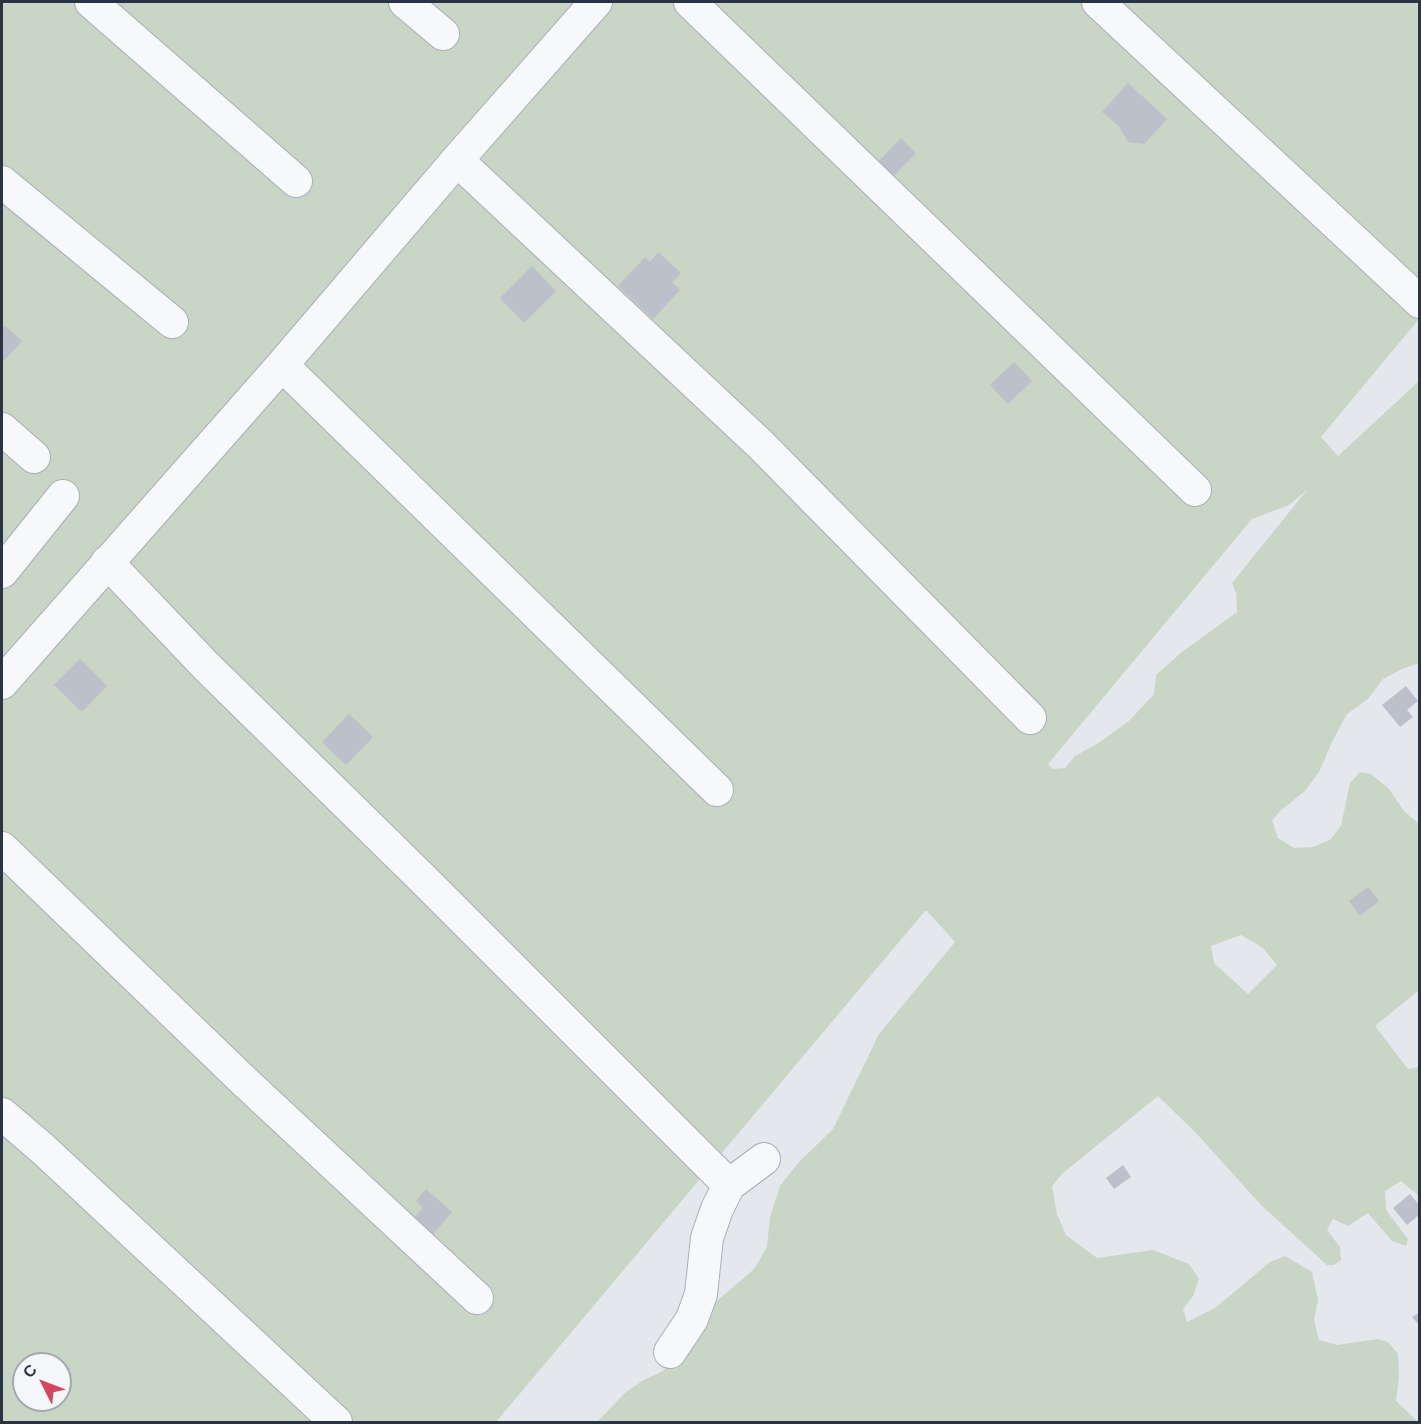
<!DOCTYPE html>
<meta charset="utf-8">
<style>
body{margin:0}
#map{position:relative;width:1421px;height:1424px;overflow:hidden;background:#e4e7ec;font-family:"DM Sans",sans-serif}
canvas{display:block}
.frame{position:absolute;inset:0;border:3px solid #2b3445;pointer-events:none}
.north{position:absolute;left:12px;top:1352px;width:60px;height:60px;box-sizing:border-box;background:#f4f6f9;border:2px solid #a4a8b1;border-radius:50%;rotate:312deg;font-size:16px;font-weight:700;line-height:24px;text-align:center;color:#2b3445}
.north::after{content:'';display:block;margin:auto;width:21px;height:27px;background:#d1495b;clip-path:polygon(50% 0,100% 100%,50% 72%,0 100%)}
</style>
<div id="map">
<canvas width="1421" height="1424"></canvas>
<div class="frame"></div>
<div class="north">С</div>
</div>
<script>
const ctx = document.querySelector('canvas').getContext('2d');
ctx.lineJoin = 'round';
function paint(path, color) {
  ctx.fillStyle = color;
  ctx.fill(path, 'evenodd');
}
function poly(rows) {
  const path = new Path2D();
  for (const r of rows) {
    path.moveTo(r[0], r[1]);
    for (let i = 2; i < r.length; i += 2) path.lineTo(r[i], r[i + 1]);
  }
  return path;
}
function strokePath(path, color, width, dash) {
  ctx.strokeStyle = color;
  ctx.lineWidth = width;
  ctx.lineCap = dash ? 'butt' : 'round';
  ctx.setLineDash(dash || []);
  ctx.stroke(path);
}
const green = poly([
 [2,2,1419,2,1419,319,1321,437,1338,456,1419,381,1419,663,1402,669,1383,679,1368,699,1347,714,1333,740,1319,772,1305,791,1280,811,1272,821,1278,838,1294,848,1313,847,1330,840,1341,826,1350,783,1360,772,1371,774,1389,789,1404,811,1419,824,1419,990,1375,1026,1408,1069,1419,1067,1419,1196,1401,1181,1385,1191,1386,1210,1408,1239,1406,1246,1392,1241,1368,1213,1348,1226,1333,1219,1327,1230,1340,1247,1341,1260,1334,1265,1327,1265,1261,1205,1196,1133,1158,1096,1063,1173,1052,1186,1057,1214,1066,1235,1097,1258,1153,1250,1189,1264,1199,1279,1193,1296,1183,1309,1187,1322,1215,1308,1270,1262,1285,1256,1312,1272,1318,1300,1314,1320,1319,1340,1337,1345,1378,1339,1388,1342,1398,1354,1399,1376,1396,1401,1418,1422,597,1422,625,1393,642,1381,663,1371,682,1350,704,1312,754,1269,767,1247,770,1217,780,1186,798,1163,833,1129,879,1034,955,942,927,911,925,911,496,1422,2,1422],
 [1307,490,1232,583,1236,593,1237,612,1182,652,1156,675,1154,694,1130,720,1100,742,1075,756,1065,768,1053,769,1048,764,1252,519,1289,505],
 [1241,935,1263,948,1277,965,1248,994,1214,963,1211,946],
 [24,1364,60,1364,60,1400,24,1400]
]);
const building = poly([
 [1128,83,1167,119,1144,144,1128,142,1119,126,1102,112],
 [901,138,916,153,892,178,877,163],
 [658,252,681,273,672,282,680,290,653,319,618,286,645,257,650,262],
 [532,266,556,291,524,323,500,298],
 [5,326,22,341,4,361,2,359,2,330],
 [1014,362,1032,381,1008,404,990,385],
 [80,659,107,686,82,712,54,685],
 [1406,686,1418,701,1407,710,1413,717,1400,727,1382,705],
 [349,714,373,737,346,765,322,742],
 [1368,887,1379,901,1360,916,1349,901],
 [1123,1165,1131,1177,1114,1189,1106,1178],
 [426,1189,452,1212,430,1238,411,1221,423,1208,416,1201],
 [1410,1194,1420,1206,1420,1214,1407,1225,1393,1208],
 [1420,1312,1420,1326,1412,1317]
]);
const minor = poly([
 [91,2,296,181],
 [405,2,443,34],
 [690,2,1195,490],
 [1098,2,1420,302],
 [457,160,761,445,1030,718],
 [2,182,172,322],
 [282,365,717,790],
 [2,429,34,457],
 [107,562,206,666,422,878,729,1185],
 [2,572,63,496],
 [2,683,282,365,457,160,596,2],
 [2,848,245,1082,477,1298],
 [2,1114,43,1149,336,1422],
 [670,1352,692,1319,701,1294,707,1238,717,1209,729,1185,764,1159]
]);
paint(green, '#c9d6c5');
paint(building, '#bbc0ca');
strokePath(minor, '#a9aeb7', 34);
strokePath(minor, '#f7f8fa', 32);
</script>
